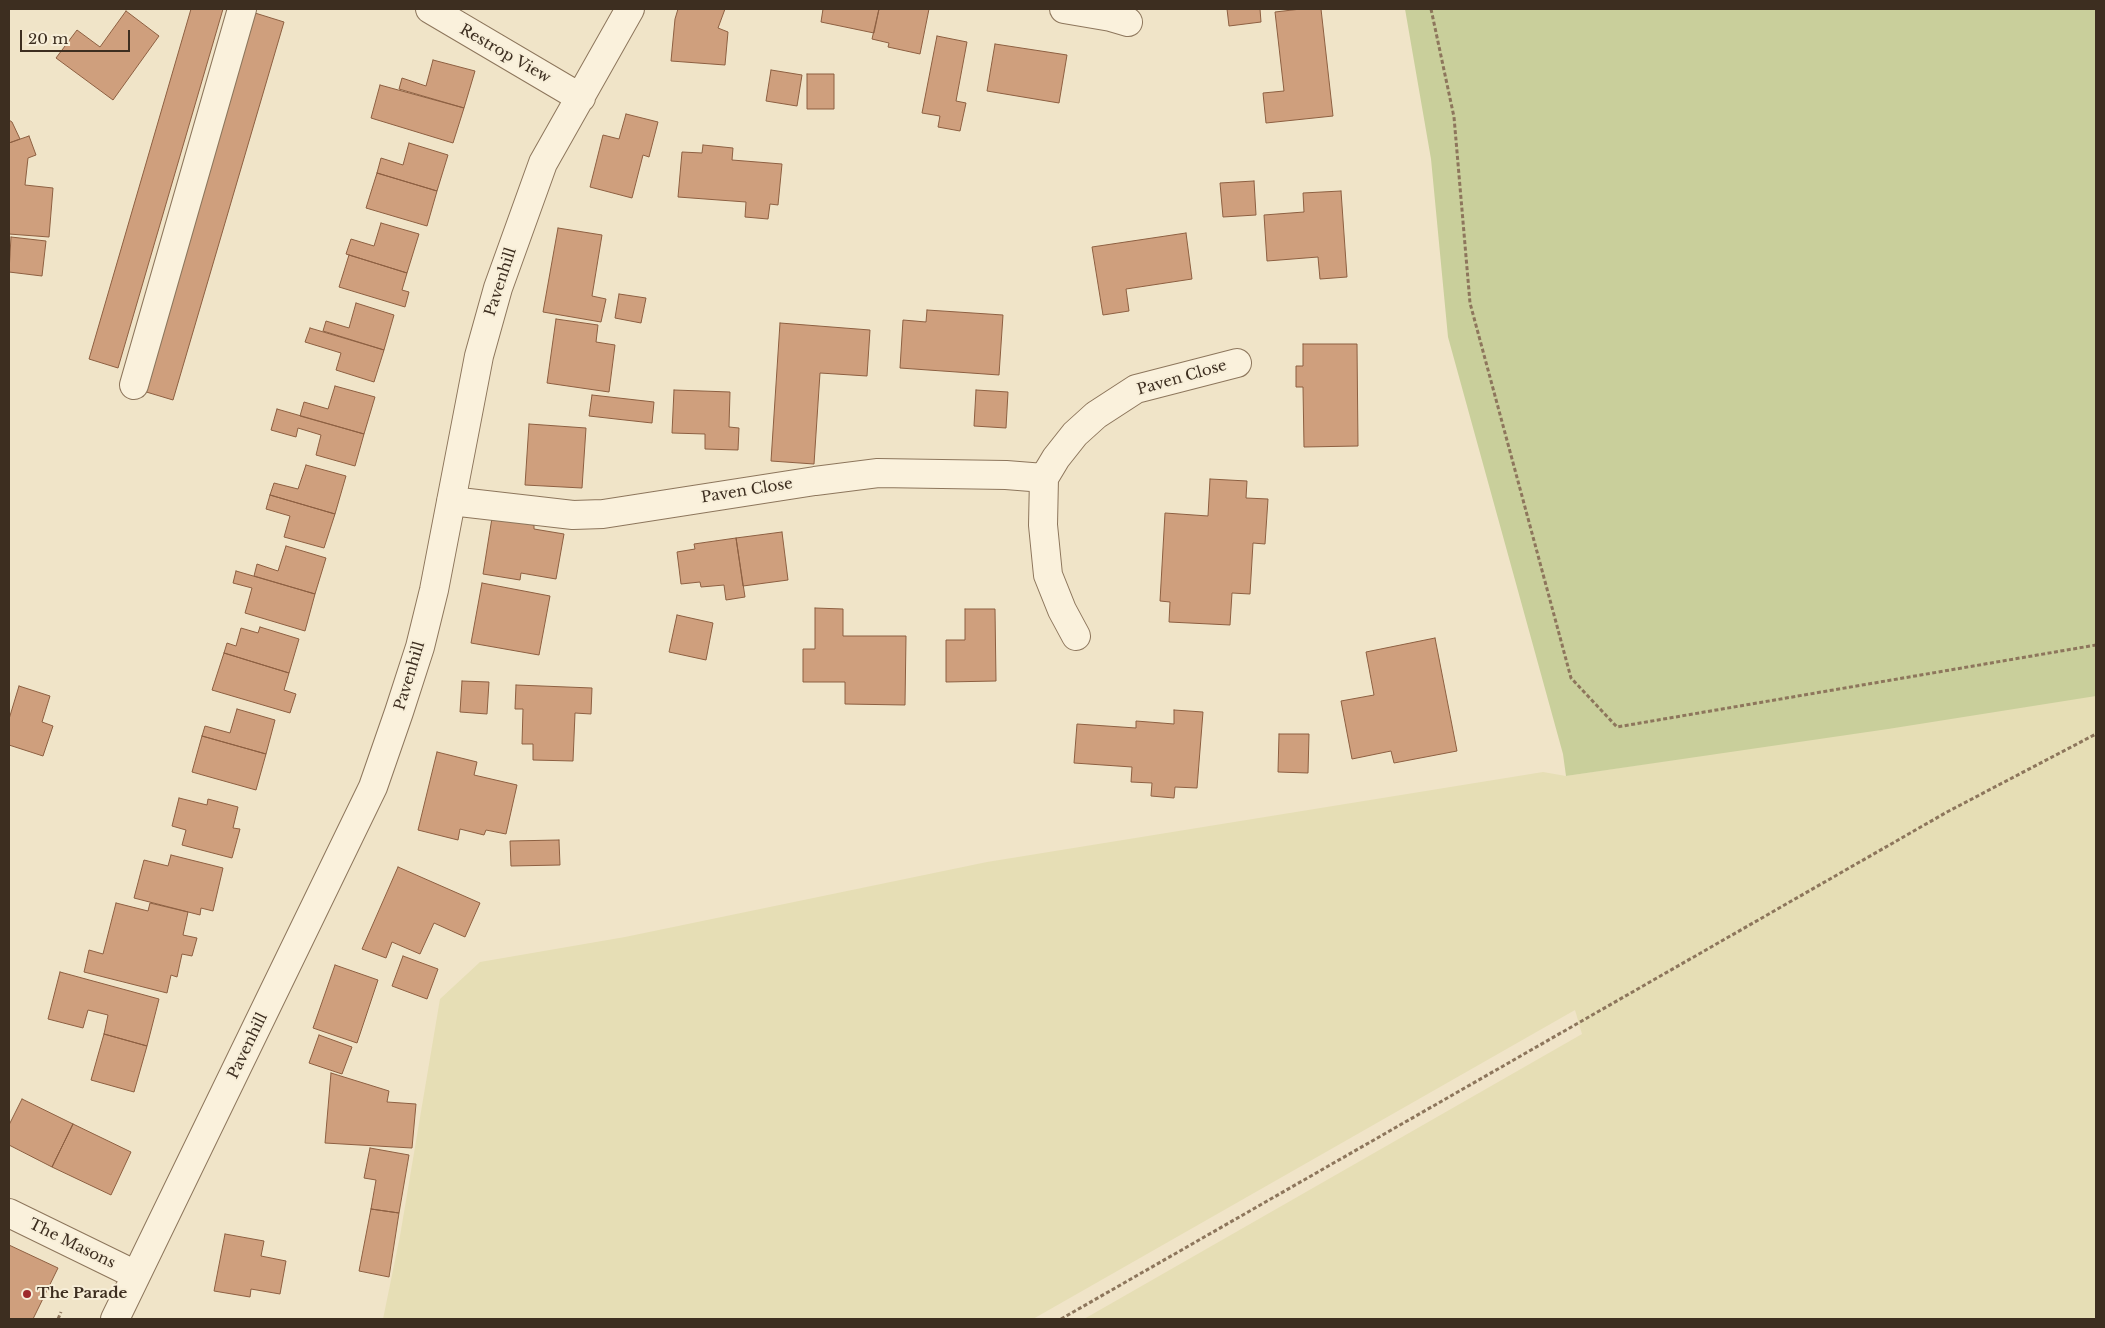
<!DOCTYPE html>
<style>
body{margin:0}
#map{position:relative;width:2105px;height:1328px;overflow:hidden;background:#f0e4c8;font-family:"Libre Baskerville",serif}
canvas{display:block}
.frame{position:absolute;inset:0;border:10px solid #3d2e20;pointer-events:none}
.scale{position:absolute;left:20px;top:30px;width:110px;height:22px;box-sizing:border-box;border:2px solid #3d2e20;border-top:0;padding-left:6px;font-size:15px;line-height:18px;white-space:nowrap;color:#3d2e20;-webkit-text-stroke:4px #f7eed8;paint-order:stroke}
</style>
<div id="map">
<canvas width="2105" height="1328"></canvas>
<div class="frame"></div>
<div class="scale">20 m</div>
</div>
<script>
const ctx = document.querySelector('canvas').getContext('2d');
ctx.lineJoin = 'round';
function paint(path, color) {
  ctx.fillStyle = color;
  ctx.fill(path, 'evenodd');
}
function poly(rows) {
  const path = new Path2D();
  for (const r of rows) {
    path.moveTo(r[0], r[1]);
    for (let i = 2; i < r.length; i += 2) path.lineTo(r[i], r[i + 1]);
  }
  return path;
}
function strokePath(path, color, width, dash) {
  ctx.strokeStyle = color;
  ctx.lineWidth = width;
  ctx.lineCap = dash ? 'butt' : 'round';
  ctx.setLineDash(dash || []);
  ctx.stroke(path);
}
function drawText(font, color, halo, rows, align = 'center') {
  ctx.font = font + ' "Libre Baskerville",serif';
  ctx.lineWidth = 4;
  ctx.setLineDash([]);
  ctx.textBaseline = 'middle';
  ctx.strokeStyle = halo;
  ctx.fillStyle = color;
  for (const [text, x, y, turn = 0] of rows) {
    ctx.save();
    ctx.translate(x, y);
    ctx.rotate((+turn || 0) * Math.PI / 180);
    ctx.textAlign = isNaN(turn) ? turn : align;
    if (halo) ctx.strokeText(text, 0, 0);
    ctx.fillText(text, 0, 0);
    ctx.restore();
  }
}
const farmland = poly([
 [2096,695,2096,1319,1084,1319,1582,1034,1575,1010,1033,1319,383,1319,400,1236,440,999,480,962,625,937,987,862,1543,772,1566,776]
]);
const green = poly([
 [1405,9,2096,9,2096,696,1888,729,1566,776,1563,754,1448,337,1431,159]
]);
const building = poly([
 [191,9,223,9,118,368,89,359,191,9],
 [678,9,725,9,718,28,728,32,725,65,671,61,675,19,678,9],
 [823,9,879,9,874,33,821,22,823,9],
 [879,9,929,9,920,54,888,47,889,43,872,39,879,9],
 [1227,9,1260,9,1261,22,1229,26,1227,9],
 [1301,9,1321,9,1333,116,1266,123,1263,93,1284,91,1275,12,1301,9],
 [126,11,159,36,113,100,56,58,77,30,100,47,126,11],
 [255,13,284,22,173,400,143,391,255,13],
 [937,36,967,42,956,101,966,103,960,131,938,127,940,116,922,113,937,36],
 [995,44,1067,55,1059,103,987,91,995,44],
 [433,60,475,71,464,108,399,89,402,78,426,86,433,60],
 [771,70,802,75,797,106,766,101,771,70],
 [807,74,834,74,834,109,807,109,807,74],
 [380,85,464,108,453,143,371,118,380,85],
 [626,114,658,122,649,157,643,155,632,198,590,187,603,135,619,139,626,114],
 [9,120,12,122,20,139,9,143,9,120],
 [29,136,36,155,28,158,25,185,53,188,49,237,9,234,9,143,29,136],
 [409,143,448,155,437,191,377,173,381,158,403,165,409,143],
 [703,145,733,148,732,160,782,164,778,205,770,204,768,219,745,217,746,202,678,197,682,152,702,153,703,145],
 [377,173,437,191,427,226,366,208,377,173],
 [1254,181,1256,215,1223,217,1220,183,1254,181],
 [1341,191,1347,277,1320,279,1318,257,1267,261,1264,215,1304,212,1303,193,1341,191],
 [381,223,419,234,407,273,346,254,351,239,374,246,381,223],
 [558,228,602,235,592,296,606,299,601,322,543,312,558,228],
 [1186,233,1192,279,1126,289,1129,311,1103,315,1092,247,1186,233],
 [11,237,46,241,42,276,9,272,11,237],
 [349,255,407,273,402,290,409,292,405,307,339,287,349,255],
 [619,294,646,298,641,323,615,318,619,294],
 [356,303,394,315,384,350,323,331,326,321,349,328,356,303],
 [927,310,1003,315,999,375,900,368,903,320,926,322,927,310],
 [556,319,598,325,596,342,615,345,609,392,547,383,556,319],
 [780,323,870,330,867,376,820,373,814,464,771,461,780,323],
 [310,328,384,350,374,382,336,370,341,353,305,342,310,328],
 [1303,344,1357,344,1358,446,1304,447,1303,387,1296,387,1296,366,1303,366,1303,344],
 [335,386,375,397,364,434,300,416,304,402,328,409,335,386],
 [674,390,730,392,729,427,739,428,738,450,705,449,705,434,672,433,674,390],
 [976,390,1008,392,1006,428,974,426,976,390],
 [592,395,654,402,652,423,589,416,592,395],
 [277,409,364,434,355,466,316,455,321,435,298,428,296,437,271,430,277,409],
 [529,424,586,428,582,488,525,485,529,424],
 [306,465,346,476,335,514,270,495,274,483,298,489,306,465],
 [1210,479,1247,481,1246,498,1268,499,1265,544,1253,543,1250,594,1232,593,1230,625,1169,622,1170,602,1160,601,1165,513,1208,516,1210,479],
 [270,495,335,514,324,548,284,537,290,516,266,509,270,495],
 [492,518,534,525,534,529,564,534,556,579,521,573,520,580,483,574,492,518],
 [782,532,788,580,743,586,736,538,782,532],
 [736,538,745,597,726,600,724,585,701,587,700,582,681,584,677,552,695,549,694,544,736,538],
 [286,546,326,558,315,594,254,576,257,564,278,571,286,546],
 [236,571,315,594,305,631,245,613,252,588,233,583,236,571],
 [482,583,550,596,539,655,471,643,482,583],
 [815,608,843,609,843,636,906,636,905,705,845,704,845,682,803,682,803,649,815,649,815,608],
 [965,609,995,609,996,681,946,682,946,640,965,640,965,609],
 [677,615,713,623,706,660,669,652,677,615],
 [260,627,299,639,289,673,224,653,227,643,236,646,241,628,258,633,260,627],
 [1435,638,1457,751,1394,763,1391,751,1352,759,1341,701,1374,695,1366,652,1435,638],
 [224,653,289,673,284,690,296,694,290,713,212,690,224,653],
 [462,681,489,682,487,714,460,712,462,681],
 [516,685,592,688,591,714,575,713,573,761,533,760,533,744,522,744,523,709,515,709,516,685],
 [19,686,50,696,42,722,53,726,43,756,9,745,9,719,19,686],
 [237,709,275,720,266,754,202,736,205,726,230,733,237,709],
 [1174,710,1203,712,1197,788,1175,787,1174,798,1151,796,1152,783,1131,782,1132,767,1074,763,1077,724,1136,728,1136,721,1174,724,1174,710],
 [1279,734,1309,734,1308,773,1278,772,1279,734],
 [202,736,266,754,256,790,192,772,202,736],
 [437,752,477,762,474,775,517,785,506,834,486,830,484,835,460,829,458,840,418,830,437,752],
 [179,798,207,805,208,799,238,807,233,828,240,829,232,858,182,845,186,830,172,826,179,798],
 [559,840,560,865,511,866,510,841,559,840],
 [171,855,223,868,213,911,201,908,200,915,134,898,144,860,168,866,171,855],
 [398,867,480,903,465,937,434,923,420,954,392,942,386,958,362,949,398,867],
 [116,903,148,911,150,903,188,912,183,935,197,938,192,956,182,954,177,977,171,975,167,993,84,972,89,950,103,954,116,903],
 [403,956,438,969,427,999,392,986,403,956],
 [335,965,378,980,357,1043,313,1028,335,965],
 [60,972,159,999,147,1046,104,1034,108,1015,88,1010,83,1028,48,1019,60,972],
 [104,1034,147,1046,134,1092,91,1080,104,1034],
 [319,1035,352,1047,342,1074,309,1063,319,1035],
 [331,1073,389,1091,387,1102,416,1104,412,1148,325,1143,331,1073],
 [22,1099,73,1124,52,1167,9,1145,9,1125,22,1099],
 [73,1124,131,1152,111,1195,52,1167,73,1124],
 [370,1148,409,1155,399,1213,371,1209,376,1180,364,1178,370,1148],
 [371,1209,399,1213,389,1277,359,1271,371,1209],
 [225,1234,264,1241,261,1256,286,1261,280,1294,251,1289,250,1297,214,1291,225,1234],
 [9,1245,58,1268,33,1319,9,1319,9,1245]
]);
const path = poly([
 [1431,9,1454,117,1470,303,1571,678,1617,727,2096,645],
 [58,1319,61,1312],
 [1061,1319,1947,812,2096,734]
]);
const minor = poly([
 [430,9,581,98],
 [1064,9,1111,17,1128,22],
 [134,385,242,9],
 [1044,478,1043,525,1048,575,1062,610,1076,636],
 [451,501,573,515,603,514,815,481,878,473,1006,475,1044,478,1056,458,1075,434,1096,415,1136,389,1237,363],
 [9,1213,136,1275],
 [115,1319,373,787,399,712,420,647,434,590,479,356,498,288,543,163,630,9]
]);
const markers = [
 [27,1294,5,"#9e2a2b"]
];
const streetNames = [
 ["Restrop View",505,54,30],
 ["Pavenhill",501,282,-72],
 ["Paven Close",1182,378,-16],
 ["Paven Close",747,491,-9],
 ["Pavenhill",410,676,-73],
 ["Pavenhill",248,1046,-64],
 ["The Masons",72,1244,26]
];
const poiNames = [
 ["The Parade",37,1294]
];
paint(farmland, '#e6deb5');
paint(green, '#c9cf9b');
paint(building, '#cf9f7d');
strokePath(building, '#8d5f41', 1);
strokePath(minor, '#8d765c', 30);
strokePath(path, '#8d765c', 3, [4, 2.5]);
strokePath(minor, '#faf1dc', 28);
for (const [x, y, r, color] of markers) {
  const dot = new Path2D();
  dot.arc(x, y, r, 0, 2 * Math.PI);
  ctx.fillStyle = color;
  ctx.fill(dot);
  strokePath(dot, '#f7eed8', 2);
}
drawText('15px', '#3d2e20', '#f7eed8', streetNames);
drawText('bold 15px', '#3d2e20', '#f7eed8', poiNames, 'left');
</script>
